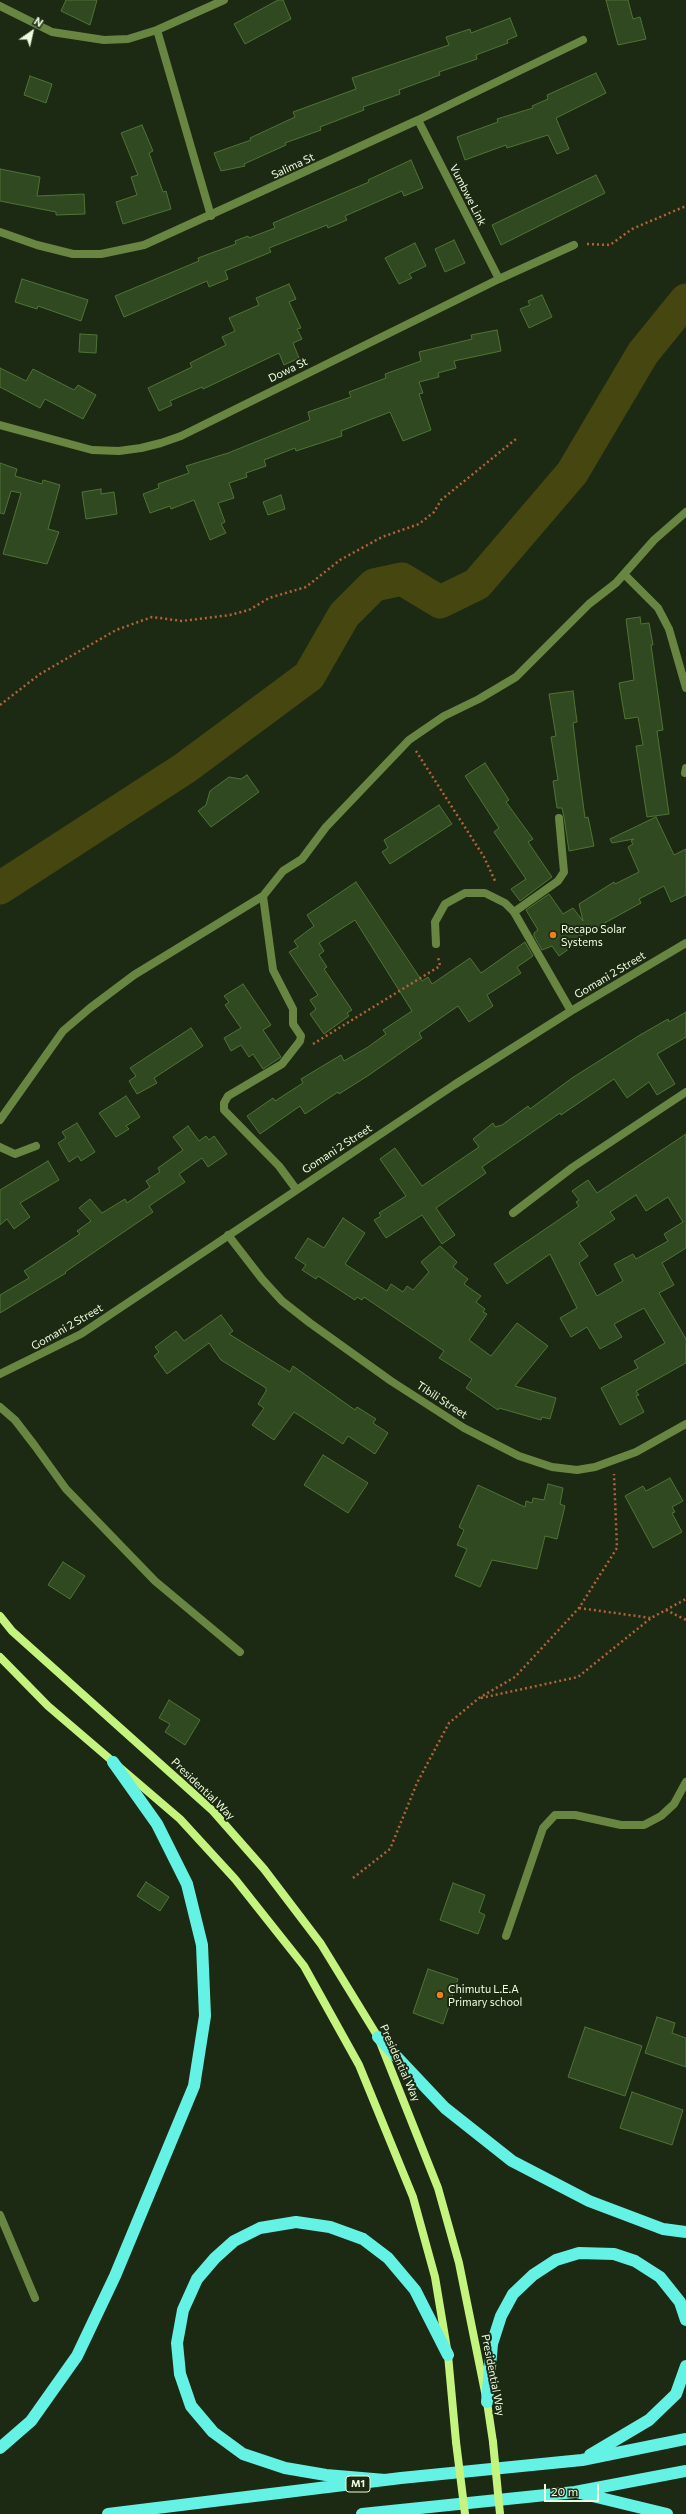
<!DOCTYPE html>
<style>
body{margin:0}
#map{position:relative;width:686px;height:2514px;overflow:hidden;background:#1d2a13;font-family:Commissioner,sans-serif}
canvas{display:block}
.north{position:absolute;left:12px;top:12px;width:40px;height:40px;-webkit-text-stroke:3px #1d2a13;paint-order:stroke;rotate:34deg;font-size:11px;font-weight:700;line-height:16px;text-align:center;color:#edfcdf}
.north::after{content:'';display:block;margin:auto;width:14px;height:18px;background:#edfcdf;clip-path:polygon(50% 0,100% 100%,50% 72%,0 100%)}
.scale{position:absolute;left:544px;top:2484px;width:55px;height:18px;box-sizing:border-box;border:2px solid #edfcdf;border-top:0;padding-left:5px;font-size:12px;line-height:14px;white-space:nowrap;color:#edfcdf;-webkit-text-stroke:3px #1d2a13;paint-order:stroke}
</style>
<div id="map">
<canvas width="686" height="2514"></canvas>
<div class="north">N</div>
<div class="scale">20 m</div>
</div>
<script>
const ctx = document.querySelector('canvas').getContext('2d');
ctx.lineJoin = 'round';
function poly(rows) {
  const path = new Path2D();
  for (const r of rows) {
    path.moveTo(r[0], r[1]);
    for (let i = 2; i < r.length; i += 2) path.lineTo(r[i], r[i + 1]);
  }
  return path;
}
function strokePath(path, color, width, dash) {
  ctx.strokeStyle = color;
  ctx.lineWidth = width;
  ctx.lineCap = dash ? 'butt' : 'round';
  ctx.setLineDash(dash || []);
  ctx.stroke(path);
}
function paint(path, color) {
  ctx.fillStyle = color;
  ctx.fill(path, 'evenodd');
}
function drawText(font, color, halo, rows, align = 'center') {
  ctx.font = font + ' Commissioner,sans-serif';
  ctx.lineWidth = 4;
  ctx.setLineDash([]);
  ctx.textBaseline = 'middle';
  ctx.strokeStyle = halo;
  ctx.fillStyle = color;
  for (const [text, x, y, turn = 0] of rows) {
    ctx.save();
    ctx.translate(x, y);
    ctx.rotate((+turn || 0) * Math.PI / 180);
    ctx.textAlign = isNaN(turn) ? turn : align;
    if (halo) ctx.strokeText(text, 0, 0);
    ctx.fillText(text, 0, 0);
    ctx.restore();
  }
}
const river = poly([
 [0,888,185,768,309,676,344,615,374,585,402,579,440,602,477,584,572,473,643,353,686,300]
]);
const building = poly([
 [66,0,97,0,90,25,61,11,66,0],
 [278,0,283,0,291,19,245,44,234,24,278,0],
 [606,0,628,0,633,19,640,17,646,39,618,45,606,0],
 [510,18,517,36,507,40,508,43,476,55,477,59,439,72,440,75,399,90,400,94,363,107,364,110,320,127,321,130,285,143,286,145,244,164,245,166,221,171,214,153,251,140,250,138,295,117,293,112,356,89,352,78,449,45,446,37,470,29,471,33,510,18],
 [596,73,606,93,556,118,569,149,557,154,548,135,507,148,506,145,465,160,457,137,498,122,497,119,533,108,532,106,548,99,547,95,596,73],
 [30,76,52,84,46,103,24,95,30,76],
 [142,125,153,151,149,153,163,192,166,191,171,209,123,224,116,202,137,195,131,177,138,175,121,133,142,125],
 [411,160,423,188,404,196,402,191,345,216,347,220,328,228,327,225,269,248,271,252,225,271,228,279,209,287,207,281,124,317,115,296,199,261,198,258,236,244,235,241,248,236,249,238,275,228,273,223,369,182,368,180,411,160],
 [0,169,40,177,37,196,84,194,85,214,56,215,56,212,0,201,0,169],
 [596,175,605,193,501,245,492,225,596,175],
 [454,240,465,263,445,272,435,249,454,240],
 [415,243,426,266,409,274,412,278,399,284,385,258,415,243],
 [22,279,88,300,81,321,38,306,37,309,15,302,22,279],
 [289,284,296,299,289,302,301,328,297,329,302,339,293,343,299,358,284,365,279,353,203,389,202,387,170,401,172,405,159,411,148,388,192,367,190,363,226,345,222,337,235,331,229,318,259,305,256,298,289,284],
 [542,295,552,317,529,328,520,309,530,305,528,301,542,295],
 [497,330,501,351,454,361,456,368,438,373,439,377,419,382,423,393,419,394,431,430,403,441,390,412,341,431,342,436,296,451,295,448,264,460,266,466,246,473,247,477,229,483,234,498,218,503,225,522,221,524,226,533,210,540,194,500,171,509,170,506,150,513,143,494,159,488,158,484,189,473,186,466,228,453,310,420,308,412,351,397,349,392,386,378,385,374,421,361,419,352,472,339,471,335,497,330],
 [80,334,97,335,96,353,79,352,80,334],
 [0,368,26,381,33,369,74,390,78,385,96,395,83,419,45,399,40,408,0,387,0,368],
 [0,463,17,469,15,476,42,484,43,480,60,485,48,529,59,532,47,564,3,554,21,493,11,491,4,514,0,513,0,463],
 [101,489,101,494,114,492,117,514,86,519,82,492,101,489],
 [281,495,285,509,268,515,263,502,281,495],
 [640,617,641,624,649,623,653,645,651,645,663,730,657,731,669,814,647,817,636,746,643,745,638,717,625,719,619,683,634,680,626,619,640,617],
 [573,691,577,722,573,723,578,765,585,818,588,817,594,846,569,851,564,817,562,808,557,808,553,781,558,780,551,737,556,736,549,694,573,691],
 [485,763,509,800,506,802,533,839,528,842,552,877,520,901,511,889,526,879,494,832,499,828,465,776,485,763],
 [247,775,259,792,211,827,198,811,206,805,210,791,229,777,241,779,247,775],
 [439,805,452,824,390,864,382,852,388,848,384,840,439,805],
 [656,817,674,855,686,849,686,895,671,902,664,886,639,899,641,903,570,942,573,946,559,956,552,946,542,950,534,936,534,933,538,930,526,910,549,894,563,914,573,908,583,921,579,904,614,882,615,884,639,872,628,847,633,844,631,841,634,839,612,843,610,839,656,817],
 [356,882,422,981,428,977,432,984,470,958,481,973,525,942,533,956,517,967,521,973,487,995,493,1006,469,1022,458,1006,419,1033,422,1038,369,1075,339,1094,338,1092,305,1114,300,1106,260,1134,247,1116,273,1098,275,1101,303,1083,301,1079,341,1055,344,1061,368,1047,386,1034,383,1030,412,1011,355,920,319,943,324,951,319,955,327,967,324,969,352,1010,347,1013,349,1016,324,1034,310,1014,316,1009,310,1000,318,995,289,952,298,947,294,941,314,926,307,915,356,882],
 [243,984,271,1025,263,1030,281,1057,263,1069,253,1054,249,1057,241,1045,231,1051,224,1038,241,1028,225,1005,229,1002,224,996,243,984],
 [686,1012,686,1037,657,1054,675,1084,657,1095,649,1082,627,1098,614,1079,561,1115,560,1113,482,1167,486,1173,436,1208,455,1235,442,1244,422,1215,386,1238,374,1220,381,1216,379,1213,406,1196,380,1159,395,1148,422,1186,479,1147,473,1139,493,1123,495,1127,502,1125,528,1106,530,1109,572,1078,640,1035,668,1019,669,1022,686,1012],
 [191,1028,203,1046,154,1078,157,1083,137,1094,129,1081,136,1076,130,1068,191,1028],
 [126,1096,140,1117,126,1126,129,1129,116,1137,99,1113,126,1096],
 [77,1123,95,1152,81,1161,78,1156,69,1162,58,1143,66,1138,62,1132,77,1123],
 [188,1126,199,1141,206,1136,209,1140,214,1136,227,1154,208,1167,202,1158,179,1174,185,1182,149,1206,153,1212,65,1272,66,1273,0,1313,0,1295,29,1278,24,1271,80,1234,77,1231,91,1221,79,1208,90,1199,102,1213,125,1199,127,1203,150,1187,146,1181,160,1172,158,1168,183,1150,173,1137,188,1126],
 [686,1134,686,1248,662,1263,674,1285,659,1293,686,1339,686,1363,636,1391,639,1395,636,1396,644,1412,620,1425,601,1388,638,1368,634,1361,665,1343,644,1308,614,1324,622,1337,600,1349,587,1327,571,1337,560,1318,577,1308,550,1254,507,1284,494,1264,579,1206,576,1202,579,1200,572,1191,588,1180,597,1193,686,1134],
 [636,1195,646,1211,668,1197,683,1222,664,1234,668,1241,636,1259,633,1254,614,1264,623,1281,597,1296,579,1263,588,1256,579,1243,615,1219,610,1212,636,1195],
 [48,1161,59,1180,20,1203,30,1217,14,1229,7,1219,0,1225,0,1190,48,1161],
 [343,1218,365,1233,345,1264,387,1291,391,1284,403,1292,407,1286,413,1290,429,1272,421,1262,440,1246,457,1262,453,1267,468,1279,464,1284,481,1296,476,1302,485,1309,483,1312,487,1314,469,1340,491,1356,517,1323,548,1346,515,1386,556,1398,550,1419,542,1417,541,1420,499,1408,498,1410,466,1388,472,1379,439,1358,444,1351,364,1297,362,1300,357,1297,355,1300,318,1276,316,1279,302,1270,306,1265,295,1258,308,1238,324,1248,343,1218],
 [221,1315,233,1331,229,1334,290,1372,293,1366,355,1410,357,1407,376,1419,373,1423,388,1433,375,1454,348,1436,343,1444,294,1412,274,1440,252,1425,264,1408,258,1404,266,1391,266,1388,221,1360,209,1343,167,1374,154,1356,159,1352,155,1347,176,1331,184,1341,221,1315],
 [323,1455,368,1483,348,1513,304,1485,323,1455],
 [670,1478,683,1501,672,1507,675,1512,672,1513,682,1532,653,1548,625,1496,643,1486,646,1491,670,1478],
 [548,1484,563,1488,560,1504,565,1506,557,1539,545,1536,537,1569,492,1560,480,1587,455,1576,467,1549,457,1545,464,1530,459,1527,478,1485,525,1507,526,1501,532,1503,533,1498,544,1500,548,1484],
 [63,1562,85,1576,70,1599,48,1585,63,1562],
 [169,1700,200,1720,185,1745,165,1732,170,1724,159,1718,169,1700],
 [146,1882,169,1897,160,1911,137,1896,146,1882],
 [453,1883,485,1895,479,1912,485,1915,478,1934,440,1920,453,1883],
 [428,1969,458,1979,443,2024,413,2013,428,1969],
 [657,2017,675,2023,672,2033,686,2038,686,2067,645,2053,657,2017],
 [585,2027,642,2046,625,2096,568,2077,585,2027],
 [632,2092,683,2110,672,2145,620,2128,632,2092]
]);
const path = poly([
 [587,244,610,245,632,229,686,206],
 [0,705,40,674,116,630,152,617,182,621,230,615,249,610,269,598,306,587,340,560,382,537,419,524,434,512,441,500,516,439],
 [416,751,484,857,496,883],
 [313,1044,440,966,438,957],
 [579,1608,651,1618],
 [666,1610,686,1620],
 [481,1698,578,1677,651,1618,686,1599],
 [353,1878,390,1849,417,1783,449,1723,479,1698,515,1677,579,1608,617,1548,614,1474]
]);
const lane = poly([
 [514,912,558,881,564,872,559,818],
 [0,1407,15,1420,35,1446,66,1489,155,1581,240,1652]
]);
const street = poly([
 [0,6,52,32,104,40,128,39,157,30,224,0],
 [157,30,211,216],
 [418,120,499,279],
 [0,232,37,245,73,254,101,254,144,245,418,120,583,40],
 [0,425,92,450,119,451,141,448,161,443,181,436,499,279,574,245],
 [624,574,658,608,669,629,686,688],
 [685,773,686,768],
 [436,944,435,922,445,904,465,893,485,893,505,903,514,912,571,1011],
 [0,1120,63,1031,90,1008,134,975,263,896],
 [0,1147,15,1154,36,1146],
 [296,1189,279,1166,224,1110,224,1103,228,1096,282,1064,300,1041,301,1036,293,1024,293,1009,273,970,263,896,283,871,302,859,326,827,409,740,444,716,479,699,516,677,589,604,616,583,654,540,686,512],
 [513,1213,573,1167,686,1092],
 [228,1235,262,1279,282,1301,310,1323,391,1381,464,1428,519,1456,552,1467,577,1470,595,1467,636,1452,686,1424],
 [0,1374,81,1334,454,1085,571,1011,686,943],
 [506,1936,543,1828,555,1815,575,1815,621,1825,644,1825,661,1816,674,1804,686,1782],
 [0,2215,35,2298]
]);
const secondary = poly([
 [0,1616,12,1631,213,1811,264,1869,321,1944,378,2037,438,2188,459,2263,487,2402,493,2442],
 [0,1657,48,1706,180,1819,235,1879,304,1966,359,2065,413,2197,435,2277,448,2355,456,2442]
]);
const highway = poly([
 [378,2037,445,2108,512,2161,589,2201,663,2229,686,2232],
 [487,2402,492,2344,501,2316,513,2294,533,2275,556,2260,579,2253,614,2254,635,2261,660,2277,680,2302,686,2320],
 [0,2448,31,2421,77,2356,115,2276,194,2086,205,2016,202,1945,187,1884,157,1824,113,1762],
 [590,2455,649,2420,676,2394,686,2366],
 [385,2480,326,2475,285,2468,243,2454,213,2432,191,2406,180,2374,177,2343,183,2310,197,2279,215,2258,234,2241,260,2228,296,2222,330,2227,363,2239,388,2258,415,2290,448,2355],
 [580,2493,667,2514],
 [108,2514,401,2478,582,2460,686,2439],
 [362,2514,575,2492,686,2471]
]);
const secondaryBridge = poly([
 [456,2442,465,2514],
 [493,2442,500,2514]
]);
const markers = [
 [553,935,4,"#ec801b"],
 [440,1995,4,"#ec801b"]
];
const shields = [
 [358,2484,24]
];
const shieldNames = [
 ["M1",358,2484]
];
const streetNames = [
 ["Salima St",293,166,-25],
 ["Vumbwe Link",468,195,63],
 ["Dowa St",288,370,-26],
 ["Gomani 2 Street",610,975,-31],
 ["Gomani 2 Street",337,1149,-33],
 ["Gomani 2 Street",67,1327,-30],
 ["Tibili Street",442,1400,33],
 ["Presidential Way",203,1789,44],
 ["Presidential Way",400,2063,66],
 ["Presidential Way",493,2375,79]
];
const poiNames = [
 ["Recapo Solar",561,929],
 ["Systems",561,942],
 ["Chimutu L.E.A",448,1989],
 ["Primary school",448,2002]
];
strokePath(river, '#454610', 33);
paint(building, '#314921');
strokePath(building, '#4f7335', 1);
strokePath(path, '#b4623b', 2.5, [2, 3]);
strokePath(lane, '#698542', 8);
strokePath(street, '#698542', 8);
strokePath(secondary, '#c4f47e', 8);
strokePath(highway, '#64f2e5', 12);
strokePath(secondaryBridge, '#c4f47e', 8);
for (const [x, y, r, color] of markers) {
  const dot = new Path2D();
  dot.arc(x, y, r, 0, 2 * Math.PI);
  ctx.fillStyle = color;
  ctx.fill(dot);
  strokePath(dot, '#1d2a13', 1.5);
}
for (const [x, y, w] of shields) {
  const box = new Path2D();
  box.roundRect(x - w / 2, y - 8, w, 16, 3);
  ctx.fillStyle = '#1d2a13';
  ctx.fill(box);
  strokePath(box, '#edfcdf', 1);
}
drawText('bold 10px', '#edfcdf', null, shieldNames);
drawText('11px', '#edfcdf', '#1d2a13', streetNames);
drawText('11px', '#edfcdf', '#1d2a13', poiNames, 'left');
</script>
